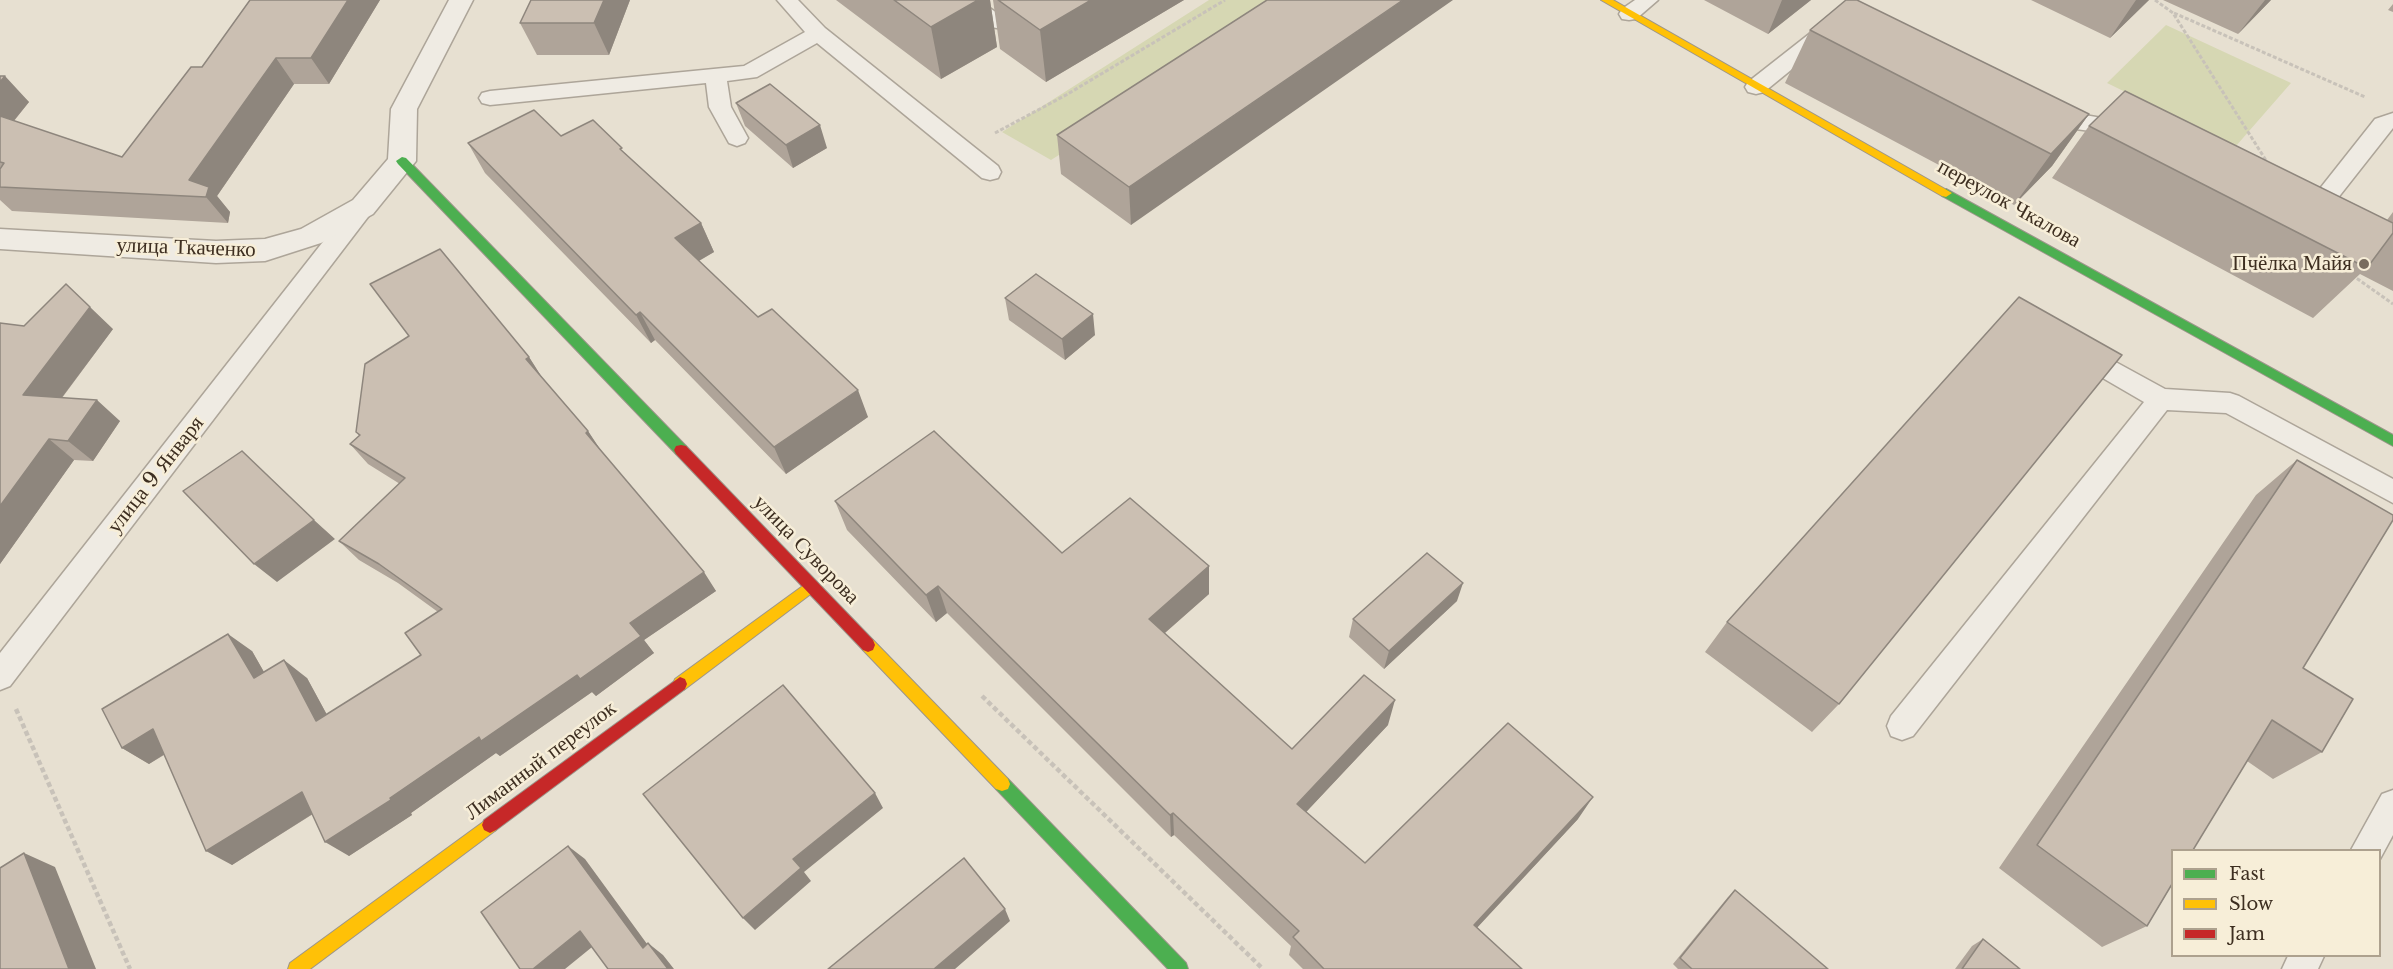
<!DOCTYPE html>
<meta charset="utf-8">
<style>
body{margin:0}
#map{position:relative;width:2393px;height:969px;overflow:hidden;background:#e7e0d1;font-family:"Libre Baskerville",serif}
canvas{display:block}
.legend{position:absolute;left:2171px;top:849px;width:210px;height:108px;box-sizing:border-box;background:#f7eed8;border:2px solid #ada18e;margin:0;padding:8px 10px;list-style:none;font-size:18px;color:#3d2e20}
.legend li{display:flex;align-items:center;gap:12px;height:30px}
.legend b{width:30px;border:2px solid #ada18e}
</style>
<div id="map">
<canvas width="2393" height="969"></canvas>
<ul class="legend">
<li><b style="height:8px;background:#4caf50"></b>Fast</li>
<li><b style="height:8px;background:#ffc107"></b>Slow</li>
<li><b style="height:8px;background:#c62828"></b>Jam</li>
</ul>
</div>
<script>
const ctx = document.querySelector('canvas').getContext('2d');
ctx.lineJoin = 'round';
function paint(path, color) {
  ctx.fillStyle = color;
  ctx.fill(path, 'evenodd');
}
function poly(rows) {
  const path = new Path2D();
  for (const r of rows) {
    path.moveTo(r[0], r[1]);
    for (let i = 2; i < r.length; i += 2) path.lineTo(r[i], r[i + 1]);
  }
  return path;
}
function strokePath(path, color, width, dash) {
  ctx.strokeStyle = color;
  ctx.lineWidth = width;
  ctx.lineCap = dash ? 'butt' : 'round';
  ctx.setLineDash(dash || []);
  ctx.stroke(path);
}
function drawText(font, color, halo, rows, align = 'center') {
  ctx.font = font + ' "Libre Baskerville",serif';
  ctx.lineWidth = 5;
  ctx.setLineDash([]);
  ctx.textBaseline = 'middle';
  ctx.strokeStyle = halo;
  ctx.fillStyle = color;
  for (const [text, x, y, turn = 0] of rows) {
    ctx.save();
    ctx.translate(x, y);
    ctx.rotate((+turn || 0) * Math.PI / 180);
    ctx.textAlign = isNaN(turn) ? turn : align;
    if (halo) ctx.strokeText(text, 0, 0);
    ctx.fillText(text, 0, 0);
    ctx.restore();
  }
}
const green = poly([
 [1209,0,1304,0,1051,160,1002,132],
 [2166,25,2291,83,2236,146,2107,83]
]);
const pathFar1 = poly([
 [2155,0,2173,13,2267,162],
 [2174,13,2365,97],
 [995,133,1066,95,1225,0],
 [2352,275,2393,304]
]);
const path = poly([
 [982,696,1263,969],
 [16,709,130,969]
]);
const lane = poly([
 [777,0,798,0,825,28,998,166,1001,172,998,178,990,180,982,178,817,43,757,77,727,81,731,107,748,138,745,143,737,146,729,143,709,107,706,83,490,105,482,103,479,98,482,93,490,91,744,66,805,32,777,0],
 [954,0,978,0,997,13,1017,0,1041,0,1038,4,1004,27,997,28,990,27,954,0],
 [1635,0,1658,0,1636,19,1629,20,1622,19,1619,14,1622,9,1635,0],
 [1820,29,1837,33,1840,38,1837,43,1824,43,1764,92,1756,94,1748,92,1745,87,1748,82,1813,31,1820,29],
 [2046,112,2073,113,2102,118,2133,129,2136,134,2133,139,2125,141,2098,132,2038,124,2035,119,2038,114,2046,112],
 [2393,113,2393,128,2315,227,2307,229,2299,227,2295,221,2299,215,2375,119,2393,113],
 [363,199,371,201,375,207,371,213,10,686,0,690,0,653,355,201,363,199],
 [2079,342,2165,389,2230,393,2239,396,2393,479,2393,503,2226,413,2167,410,1913,736,1902,740,1891,736,1887,726,1891,716,2144,402,2070,359,2066,352,2070,345,2079,342],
 [2393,790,2393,835,2380,859,2380,850,2351,850,2382,794,2393,790],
 [2288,956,2324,956,2318,969,2282,969,2288,956]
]);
const street = poly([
 [449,0,473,0,417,109,416,161,373,214,321,243,265,261,216,263,0,249,0,229,216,241,265,239,301,229,353,200,388,159,391,109,449,0]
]);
const fast = poly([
 [402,157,406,158,686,446,688,450,686,454,676,454,398,164,396,161,402,157],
 [1946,189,2393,435,2393,446,1942,196,1940,193,1946,189],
 [1002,777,1008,779,1186,963,1188,969,1168,969,996,789,994,784,996,779,1002,777]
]);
const slow = poly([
 [1601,0,1613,0,1952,193,1946,197,1942,196,1601,0],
 [811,580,816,582,818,586,816,590,685,689,680,691,675,689,673,684,675,679,811,580],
 [868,638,873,640,1008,779,1010,784,1008,789,1002,791,996,789,863,650,861,645,863,640,868,638],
 [490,817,496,820,498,825,496,830,310,969,288,969,290,963,490,817]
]);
const jam = poly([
 [681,445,686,446,873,640,875,645,873,650,868,652,863,650,676,454,674,450,676,446,681,445],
 [680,677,685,679,687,684,685,689,496,830,490,833,484,830,482,825,484,820,680,677]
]);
const wall = poly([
 [250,0,380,0,329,84,294,84,217,196,230,212,228,223,12,211,0,200,0,76,29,102,14,121,122,157,202,67],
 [630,0,609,55,537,55,520,23],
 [836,0,990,0,997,47,941,79],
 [993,0,1184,0,1046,82,1000,49],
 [1267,0,1131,225,1061,174,1057,135],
 [1704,0,1811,0,1768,34],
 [2031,0,2149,0,2110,38],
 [2163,0,2271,0,2238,34],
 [2393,4,2393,12,2388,10],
 [1810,30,2089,114,2052,166,2014,205,1785,83],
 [736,103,827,148,793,168,745,126],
 [2089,126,2387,220,2393,212,2393,291,2360,274,2313,318,2052,178],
 [561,136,625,153,701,223,714,252,699,261,758,317,868,417,786,474,655,340,651,343,485,173,468,143],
 [1005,298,1095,335,1065,360,1009,320],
 [0,323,24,326,113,329,62,398,120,421,93,461,74,460,0,564],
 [529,357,541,376,588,431,600,450,716,591,644,640,654,653,596,696,592,692,500,756,496,753,411,813,412,815,349,856,313,814,232,865,164,755,149,764,122,748,252,651,264,672,307,678,327,715,421,655,438,612,398,583,359,560,339,541,400,484,368,464,350,444,359,436,356,432],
 [2297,460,2303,668,2322,752,2273,779,2247,761,2147,926,2102,947,1999,868,2256,495],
 [835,501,1062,553,1209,566,1209,594,1165,633,1292,749,1388,725,1306,812,1365,863,1578,819,1477,927,1522,969,1303,969,1289,955,1291,946,1174,835,1171,837,947,613,936,622,847,530],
 [1457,601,1384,669,1349,637,1353,619],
 [1727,622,1839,704,1812,732,1705,652],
 [1735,890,1828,969,1678,969,1673,964,1728,897],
 [1983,939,2020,969,1955,969,1972,946]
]);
const shadedWall = poly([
 [348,0,380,0,329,84,311,58],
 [604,0,630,0,609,55,594,23],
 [978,0,990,0,997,47,941,79,931,27],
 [1091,0,1184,0,1046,82,1040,30],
 [1403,0,1453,0,1131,225,1129,187],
 [1782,0,1811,0,1768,34],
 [2136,0,2149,0,2110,38],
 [2265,0,2271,0,2238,34],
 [276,58,294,84,217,196,230,212,228,223,206,197,189,180],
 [5,76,29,102,3,134,0,131,0,82],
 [2089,114,2052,166,2014,205,2051,154],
 [820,125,827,148,793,168,786,145],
 [701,223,714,252,688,267,675,238],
 [90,307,113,329,48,416,23,395],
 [640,312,655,340,651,343,636,315],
 [1093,314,1095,335,1065,360,1062,339],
 [529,357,543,379,526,359],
 [858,390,868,417,786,474,774,447],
 [97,400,120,421,93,461,68,441],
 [588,431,602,452,586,433],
 [49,439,74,460,0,564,0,506],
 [314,520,335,539,277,582,254,564],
 [1209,566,1209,594,1151,645,1149,619],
 [704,572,716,591,644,640,654,653,596,696,592,692,500,756,496,753,411,813,412,815,349,856,325,842,390,798,630,623],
 [1463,583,1457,601,1384,669,1389,651],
 [938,586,947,613,936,622,926,595],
 [228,634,252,651,277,695,254,678],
 [284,660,307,678,339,737,316,721],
 [1395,700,1388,725,1293,826,1297,804],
 [153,729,179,745,149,764,122,748],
 [302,792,325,806,232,865,206,851],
 [875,793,883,808,804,872,811,881,755,930,743,918,793,859],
 [1593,797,1578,819,1463,943,1474,925],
 [1173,813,1174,835,1171,837,1170,815],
 [568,846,585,859,658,959,643,948],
 [24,853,55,867,96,969,69,969],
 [1005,909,1010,921,955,969,934,969],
 [580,931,597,943,565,969,533,969],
 [648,943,663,955,674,969,668,969]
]);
const building = poly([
 [250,0,348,0,311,58,276,58,189,180,209,187,206,197,0,187,0,169,4,163,0,162,0,116,122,157,191,67,202,67,250,0],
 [531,0,604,0,594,23,520,23,531,0],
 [894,0,978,0,931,27,894,0],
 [998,0,1091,0,1040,30,998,0],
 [1267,0,1403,0,1129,187,1057,135,1267,0],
 [1846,0,1857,0,2089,114,2051,154,1810,30,1846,0],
 [0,76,5,76,0,82,0,76],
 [770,84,820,125,786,145,736,103,770,84],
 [2125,91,2393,223,2393,233,2367,268,2089,126,2125,91],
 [534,110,561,136,593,120,622,148,620,149,701,223,675,238,758,317,772,309,858,390,774,447,640,312,636,315,468,143,534,110],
 [440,249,529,357,526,359,588,431,586,433,704,572,630,623,641,636,580,679,577,675,481,741,479,737,390,798,391,800,325,842,302,792,206,851,153,729,122,748,102,709,228,634,254,678,284,660,316,721,421,655,405,633,442,609,379,564,339,541,405,478,350,444,360,435,356,432,365,364,409,336,370,284,440,249],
 [1036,274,1093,314,1062,339,1005,298,1036,274],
 [66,284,90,307,23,395,97,400,68,441,49,439,0,506,0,323,24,326,66,284],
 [2019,297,2122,355,1839,704,1727,622,2019,297],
 [934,431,1062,553,1130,498,1209,566,1149,619,1292,749,1364,675,1395,700,1297,804,1365,863,1508,723,1593,797,1474,925,1522,969,1324,969,1293,937,1299,931,1173,813,1170,815,938,586,926,595,835,501,934,431],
 [242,451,314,520,254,564,183,491,242,451],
 [2297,460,2393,515,2393,520,2303,668,2353,699,2322,752,2272,720,2193,850,2172,850,2172,884,2147,926,2037,845,2297,460],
 [1427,553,1463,583,1389,651,1353,619,1427,553],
 [783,685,875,793,793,859,801,868,743,918,643,794,783,685],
 [568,846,643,948,648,943,668,969,608,969,580,931,533,969,520,969,481,912,568,846],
 [24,853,69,969,0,969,0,868,24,853],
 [964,858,1005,909,934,969,828,969,964,858],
 [1735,890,1828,969,1692,969,1680,958,1735,890],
 [1983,939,2020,969,1962,969,1983,939]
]);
const markers = [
 [2364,264,6,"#786c5e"]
];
const streetNames = [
 ["переулок Чкалова",2009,204,29],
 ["улица Ткаченко",186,248,2],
 ["улица 9 Января",156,475,-52],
 ["улица Суворова",806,550,46],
 ["Лиманный переулок",541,761,-37]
];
const poiNames = [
 ["Пчёлка Майя",2352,264]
];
paint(green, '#d6d7b3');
strokePath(lane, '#ada599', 3);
strokePath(street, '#ada599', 3);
strokePath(fast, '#9c958a', 2);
strokePath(slow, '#9c958a', 2);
strokePath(jam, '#9c958a', 2);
strokePath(pathFar1, '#c8c2b9', 3, [4, 2]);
strokePath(path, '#c8c2b9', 4.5, [5, 3]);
paint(lane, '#efebe3');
paint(street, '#efebe3');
paint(fast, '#4caf50');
paint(slow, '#ffc107');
paint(jam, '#c62828');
paint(wall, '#afa499');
paint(shadedWall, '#8e867d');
paint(building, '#cbbfb2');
strokePath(building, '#8e867d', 1.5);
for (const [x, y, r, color] of markers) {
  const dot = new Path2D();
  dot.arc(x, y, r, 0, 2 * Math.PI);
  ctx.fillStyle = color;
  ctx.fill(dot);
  strokePath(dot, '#f7eed8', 2);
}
drawText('21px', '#3d2e20', '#f7eed8', streetNames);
drawText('21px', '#3d2e20', '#f7eed8', poiNames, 'right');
</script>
